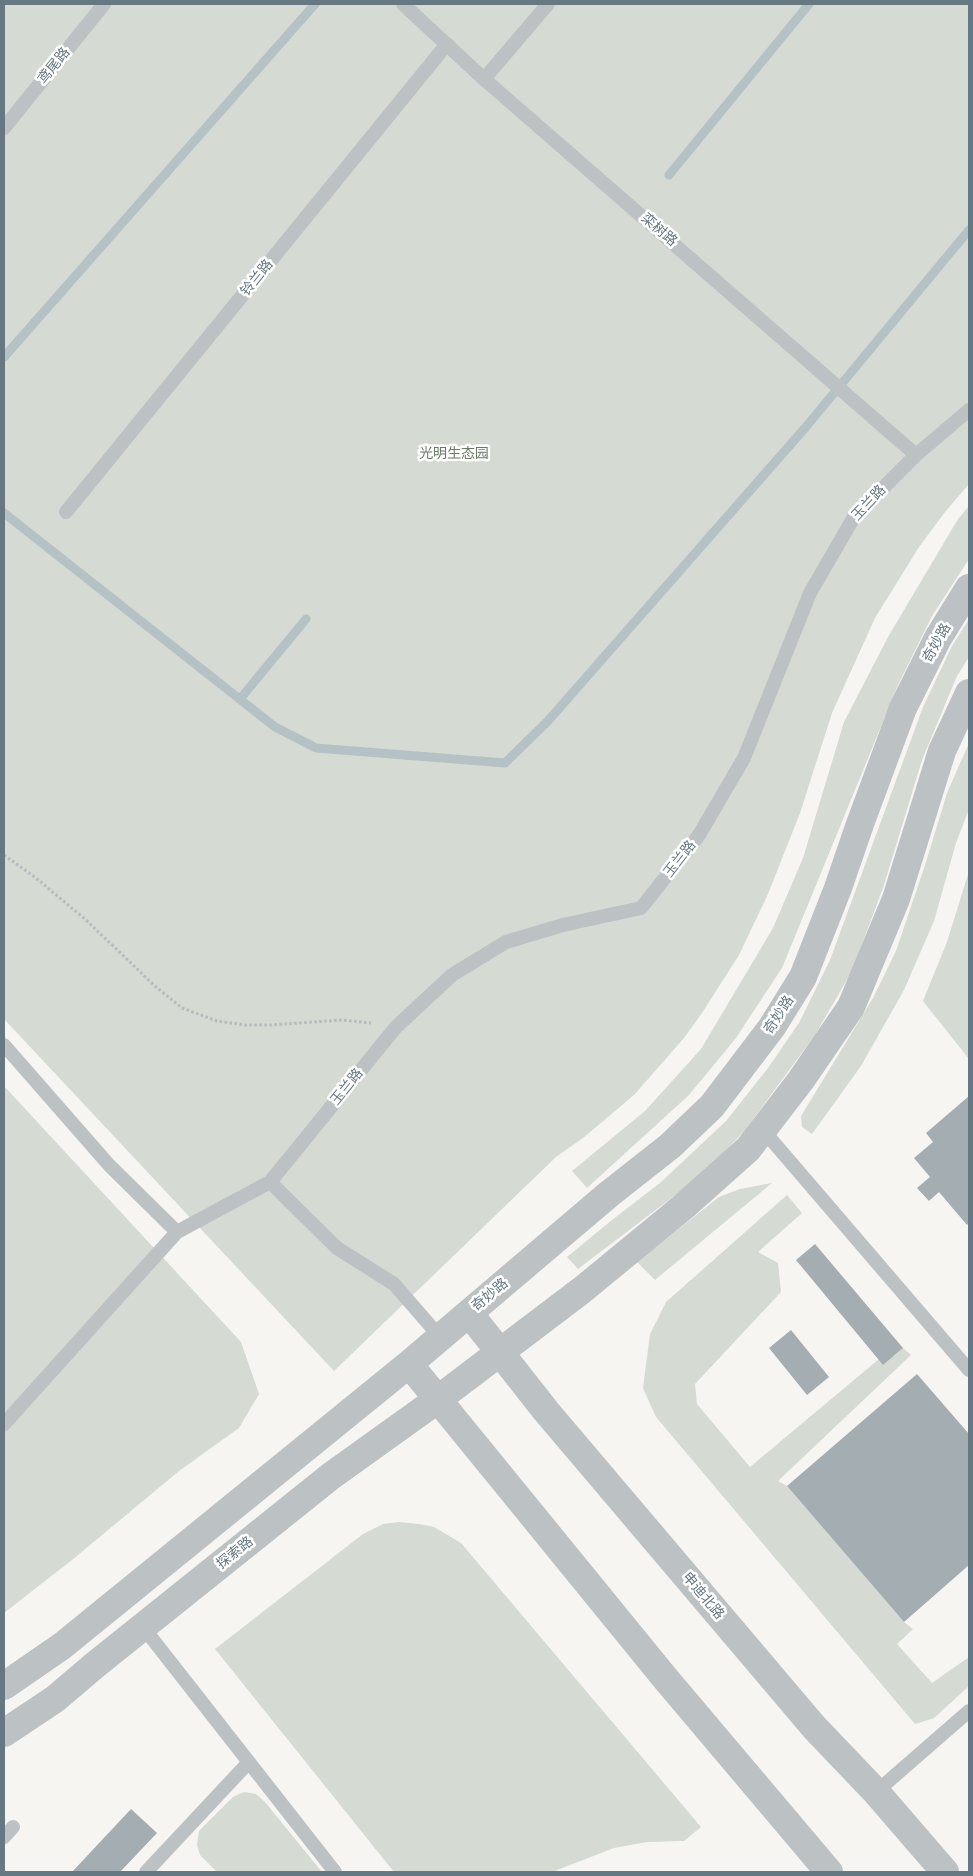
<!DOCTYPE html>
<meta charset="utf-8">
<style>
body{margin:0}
#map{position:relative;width:973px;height:1876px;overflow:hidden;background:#f6f5f2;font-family:"Open Sans",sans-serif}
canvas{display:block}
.frame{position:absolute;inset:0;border:5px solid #667882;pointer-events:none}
</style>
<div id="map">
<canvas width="973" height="1876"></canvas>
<div class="frame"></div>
</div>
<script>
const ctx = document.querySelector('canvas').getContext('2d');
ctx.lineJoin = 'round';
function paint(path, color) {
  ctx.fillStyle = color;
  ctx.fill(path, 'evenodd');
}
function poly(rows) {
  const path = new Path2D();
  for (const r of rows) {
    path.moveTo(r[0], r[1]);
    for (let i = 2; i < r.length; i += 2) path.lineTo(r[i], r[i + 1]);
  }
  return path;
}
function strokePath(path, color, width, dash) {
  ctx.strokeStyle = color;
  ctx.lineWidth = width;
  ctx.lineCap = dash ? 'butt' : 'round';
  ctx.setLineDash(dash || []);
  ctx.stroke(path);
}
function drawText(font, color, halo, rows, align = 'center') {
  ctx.font = font + ' "Open Sans","Noto Sans SC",sans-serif';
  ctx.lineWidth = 5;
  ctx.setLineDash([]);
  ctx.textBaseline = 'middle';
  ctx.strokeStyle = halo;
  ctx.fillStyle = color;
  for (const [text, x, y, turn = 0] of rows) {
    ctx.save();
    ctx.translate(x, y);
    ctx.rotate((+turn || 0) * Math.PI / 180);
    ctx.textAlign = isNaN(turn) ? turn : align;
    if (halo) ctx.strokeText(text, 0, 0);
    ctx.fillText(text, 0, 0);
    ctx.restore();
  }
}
const green = poly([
 [4,4,969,4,969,484,945,512,919,547,875,618,832,713,800,813,768,894,739,955,702,1013,684,1038,634,1095,583,1138,556,1157,334,1371,4,1019],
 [969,506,969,559,932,616,898,685,782,968,736,1038,689,1095,587,1188,572,1171,645,1111,701,1049,773,928,803,858,844,722,888,637,958,519],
 [969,619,969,657,957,676,922,760,884,885,852,971,815,1035,745,1130,707,1171,578,1269,567,1257,612,1220,660,1183,726,1121,768,1068,799,1023,830,960,923,707,952,646],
 [969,743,969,809,956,843,934,921,904,990,861,1066,812,1134,802,1127,801,1116,873,998,896,951,926,862,947,793],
 [969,871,969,1059,923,1001,947,942],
 [4,1086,241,1342,259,1394,239,1428,179,1471,72,1560,4,1613],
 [772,1183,655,1280,637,1262,719,1197,740,1189],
 [787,1195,802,1213,758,1252,778,1263,781,1292,695,1384,697,1404,750,1467,879,1359,884,1364,903,1348,911,1355,778,1481,787,1486,904,1622,913,1629,897,1644,932,1683,969,1657,969,1686,934,1718,915,1724,656,1417,643,1388,650,1334,666,1302],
 [399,1522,419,1524,434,1527,461,1543,701,1827,684,1841,647,1842,614,1848,552,1872,394,1872,215,1649,363,1534,383,1524],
 [244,1792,256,1794,265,1802,322,1872,217,1872,200,1855,197,1845,199,1831,233,1797]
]);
const stream = poly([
 [669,175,809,4],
 [4,357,315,4],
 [4,513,275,727,316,748,505,763,547,722,805,428,969,230],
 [240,699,306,619]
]);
const building = poly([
 [969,1096,969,1223,967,1225,939,1192,929,1201,917,1188,930,1177,914,1158,933,1142,926,1133],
 [815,1244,903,1348,883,1365,796,1260],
 [791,1330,829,1377,807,1395,769,1348],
 [917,1374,969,1434,969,1565,904,1622,787,1486],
 [131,1809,157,1833,120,1872,72,1872]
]);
const path = poly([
 [4,855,36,878,86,920,156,987,182,1008,217,1021,245,1025,270,1025,342,1020,371,1023]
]);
const service = poly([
 [403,4,484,79,916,455],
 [484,79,548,4],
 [4,128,104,4],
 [66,512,447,44],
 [4,1045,109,1165,177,1232,270,1182,337,1248,394,1284,440,1337],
 [763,1130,969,1370],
 [270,1182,396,1027,452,975,506,942,563,925,641,908,699,835,744,758,810,593,854,517,916,455,969,410],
 [4,1424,177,1232],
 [143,1627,335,1872],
 [876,1792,969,1711],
 [4,1837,13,1827],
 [146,1872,249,1762]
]);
const tertiary = poly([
 [469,1313,546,1411,814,1727,876,1792,945,1872],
 [409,1364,665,1678,829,1872],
 [4,1686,62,1646,409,1364,609,1194,670,1146,712,1106,772,1027,803,977,838,888,860,824,903,708,938,638,969,588],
 [4,1733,55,1699,95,1665,331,1476,437,1400,582,1290,683,1207,748,1149,801,1080,851,1007,896,899,942,751,969,693]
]);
const streetNames = [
 ["鸢尾路",54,66,-51],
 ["栾树路",659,230,41],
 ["铃兰路",257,278,-51],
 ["玉兰路",869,503,-47],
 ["奇妙路",937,643,-61],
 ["玉兰路",680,859,-52],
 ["奇妙路",779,1015,-57],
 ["玉兰路",347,1087,-51],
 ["奇妙路",490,1295,-40],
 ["探索路",235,1553,-39],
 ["申迪北路",703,1596,50]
];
const parkNames = [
 ["光明生态园",454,454]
];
paint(green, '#d5dad2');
strokePath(stream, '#b4c2c5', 9);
paint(building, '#a4adb2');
strokePath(path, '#b7babc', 3, [2.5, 2.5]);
strokePath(service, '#bcc1c4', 14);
strokePath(tertiary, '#bcc1c4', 28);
drawText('14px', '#667882', '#fff', streetNames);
drawText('14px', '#6a7965', '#fff', parkNames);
</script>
